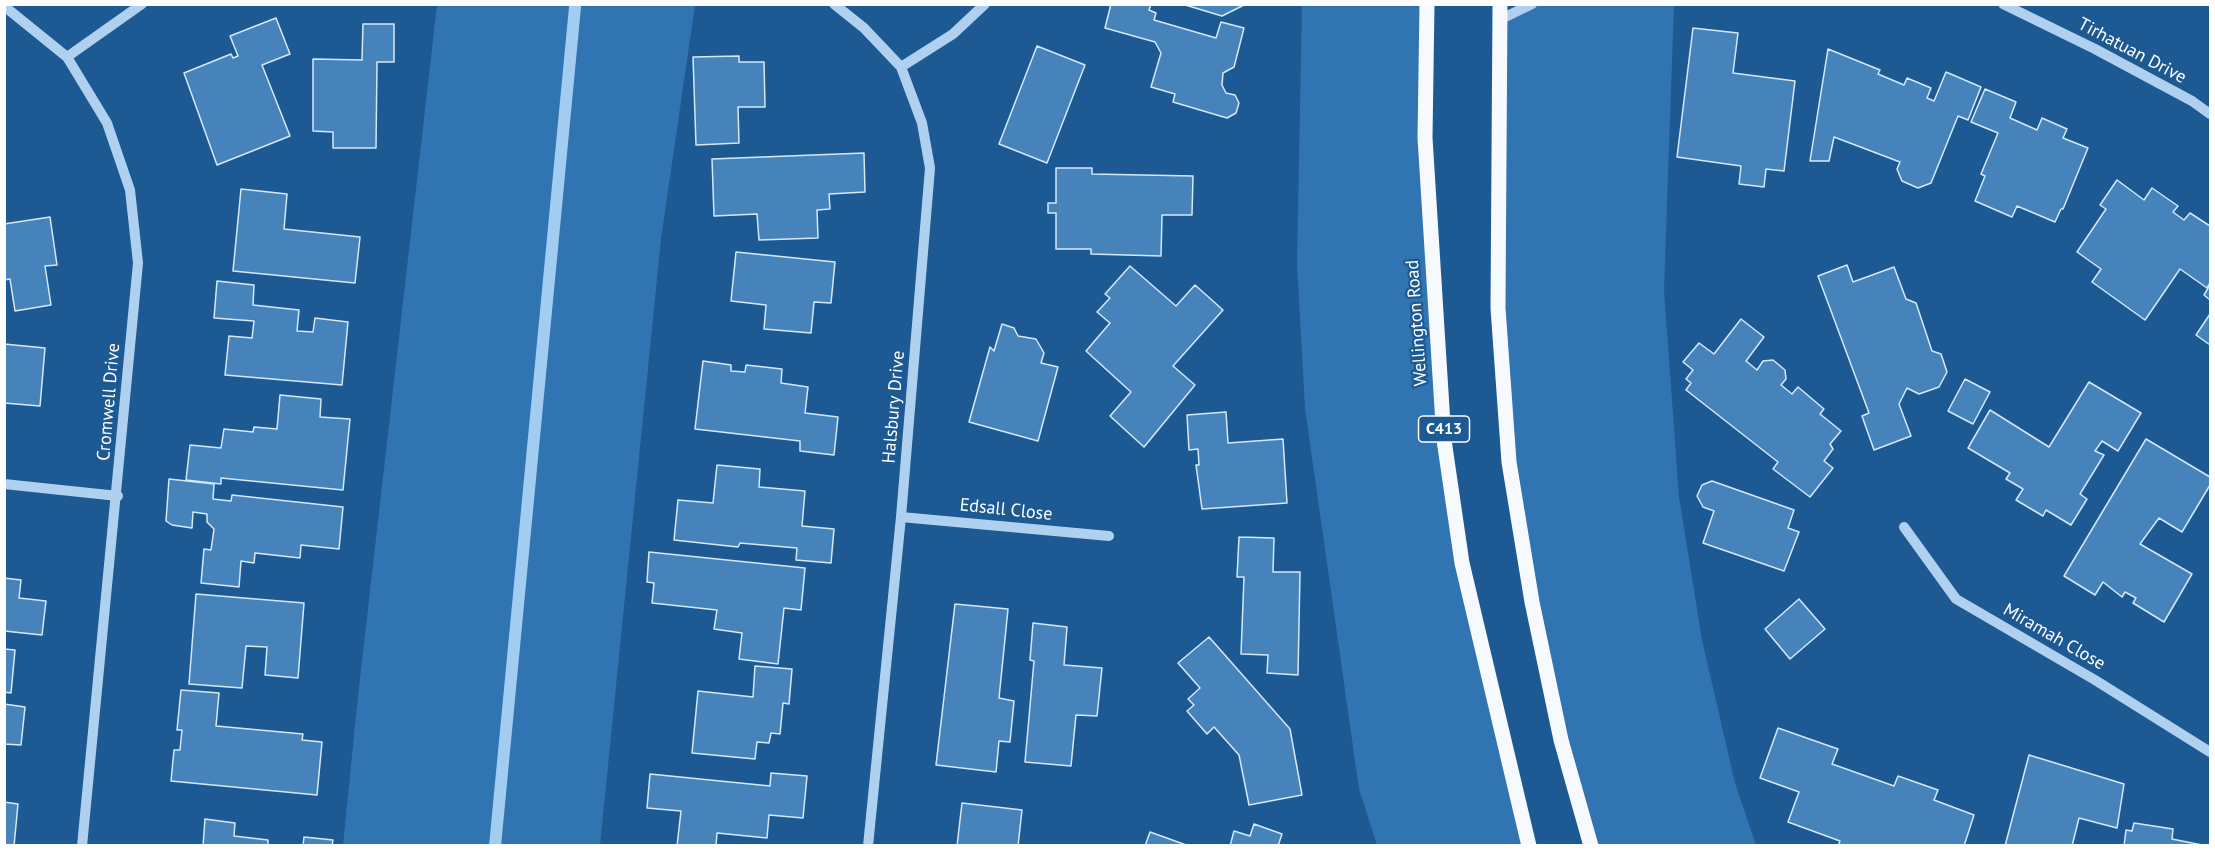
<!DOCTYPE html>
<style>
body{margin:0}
#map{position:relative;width:2215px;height:850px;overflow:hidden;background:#1d5a93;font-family:"PT Sans",sans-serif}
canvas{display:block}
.frame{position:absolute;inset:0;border:6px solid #fff;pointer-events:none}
</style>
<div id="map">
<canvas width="2215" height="850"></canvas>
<div class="frame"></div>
</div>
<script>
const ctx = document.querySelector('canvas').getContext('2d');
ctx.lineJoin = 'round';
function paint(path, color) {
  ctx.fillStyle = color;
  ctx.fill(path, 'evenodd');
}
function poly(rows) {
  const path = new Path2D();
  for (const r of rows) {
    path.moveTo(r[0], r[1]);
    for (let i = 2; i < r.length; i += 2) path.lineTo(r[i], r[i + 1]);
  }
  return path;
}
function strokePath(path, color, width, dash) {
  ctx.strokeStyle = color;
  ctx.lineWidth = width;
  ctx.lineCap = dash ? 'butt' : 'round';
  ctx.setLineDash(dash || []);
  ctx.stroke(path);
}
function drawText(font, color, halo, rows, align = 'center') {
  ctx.font = font + ' "PT Sans",sans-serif';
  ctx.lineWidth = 4.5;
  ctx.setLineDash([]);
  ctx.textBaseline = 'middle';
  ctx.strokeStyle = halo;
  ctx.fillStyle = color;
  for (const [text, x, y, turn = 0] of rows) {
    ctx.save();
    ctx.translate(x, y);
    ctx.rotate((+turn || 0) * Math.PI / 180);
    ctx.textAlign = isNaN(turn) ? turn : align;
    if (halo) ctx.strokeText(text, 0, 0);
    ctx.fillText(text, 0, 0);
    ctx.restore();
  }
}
const green = poly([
 [437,5,695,5,661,239,600,845,343,845,358,696],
 [1302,5,1427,5,1425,138,1462,563,1529,845,1377,845,1359,789,1305,408,1297,264],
 [1532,5,1674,5,1664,290,1679,497,1702,640,1735,783,1756,845,1591,845,1532,602,1498,308,1499,20]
]);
const stream = poly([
 [495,846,575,7]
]);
const building = poly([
 [1111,4,1151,4,1149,10,1156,13,1154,20,1216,38,1221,22,1244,28,1234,67,1223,73,1222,85,1226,93,1235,95,1239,103,1236,113,1227,118,1173,102,1175,94,1151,87,1161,53,1155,42,1105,28,1111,4],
 [1182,4,1246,4,1222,16,1182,4],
 [276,18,290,54,262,65,290,136,217,165,184,73,231,54,233,58,238,56,230,36,276,18],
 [363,24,394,24,394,62,377,62,376,148,333,148,333,132,313,131,313,59,362,60,363,24],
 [1693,28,1738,33,1733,73,1795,81,1784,171,1766,169,1764,187,1739,184,1741,166,1677,157,1693,28],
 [1037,46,1085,65,1047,163,999,144,1037,46],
 [1828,49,1880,70,1878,74,1904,85,1907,78,1931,88,1927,98,1934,101,1946,72,1981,87,1968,120,1958,116,1931,183,1918,188,1902,181,1897,169,1900,162,1834,137,1829,161,1810,161,1828,49],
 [739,56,739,62,764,62,765,107,738,107,739,143,696,145,693,57,739,56],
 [1985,89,2016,102,2010,118,2037,130,2042,118,2067,129,2063,138,2088,148,2063,209,2061,209,2055,222,2017,206,2012,217,1975,201,1985,176,1981,174,1998,133,1971,122,1985,89],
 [864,153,865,192,829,194,830,209,817,210,818,238,759,240,757,214,714,216,712,159,864,153],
 [1056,168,1092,168,1092,174,1193,176,1192,215,1162,215,1161,256,1091,254,1091,249,1056,249,1056,213,1048,213,1048,203,1056,203,1056,168],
 [2117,180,2144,200,2152,188,2178,206,2173,212,2184,220,2190,213,2210,226,2210,283,2207,288,2180,269,2145,320,2092,282,2101,269,2077,252,2106,209,2100,205,2117,180],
 [241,189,287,194,284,229,360,237,355,283,233,271,241,189],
 [50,217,57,265,45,266,51,305,15,311,10,279,4,280,4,224,50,217],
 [736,252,835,262,831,303,814,302,811,333,764,329,766,305,731,301,736,252],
 [1847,265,1853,282,1894,267,1906,299,1916,303,1932,351,1941,354,1947,372,1939,387,1919,394,1907,388,1899,404,1911,436,1874,450,1862,416,1869,413,1818,276,1847,265],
 [1130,266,1176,306,1195,285,1223,310,1173,366,1195,385,1144,447,1110,416,1131,392,1086,351,1110,323,1097,312,1110,298,1105,294,1130,266],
 [217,281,254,285,253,305,299,310,297,331,313,332,315,318,348,322,342,385,225,375,229,336,252,338,254,321,214,318,217,281],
 [2210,285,2210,300,2204,295,2210,285],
 [2210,314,2210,345,2196,335,2210,314],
 [1741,319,1764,337,1746,361,1757,370,1763,361,1773,360,1785,370,1786,379,1781,385,1792,394,1798,387,1824,409,1820,414,1841,431,1830,444,1833,449,1824,461,1833,468,1810,497,1773,469,1778,462,1686,390,1691,383,1686,379,1693,370,1683,362,1699,343,1714,354,1741,319],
 [1002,324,1014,328,1018,336,1036,339,1044,353,1041,363,1058,367,1038,441,969,422,990,347,994,351,1002,324],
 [4,344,45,348,40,406,4,403,4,344],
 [703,361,731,365,731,371,745,372,746,365,782,369,781,383,808,387,805,413,838,417,834,455,800,451,800,441,695,429,703,361],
 [1965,379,1990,392,1973,424,1948,411,1965,379],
 [2089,382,2141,413,2118,451,2102,441,2095,451,2104,455,2080,494,2087,499,2071,525,2046,510,2043,516,2016,500,2023,489,2006,479,2010,473,1968,448,1990,410,2049,447,2089,382],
 [280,395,321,399,320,417,350,419,343,490,221,478,221,484,186,480,190,445,221,448,224,429,253,432,254,427,277,429,280,395],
 [1226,412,1228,443,1283,439,1287,503,1202,509,1196,465,1199,465,1198,449,1189,450,1187,415,1226,412],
 [2146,439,2210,477,2210,485,2182,532,2159,518,2140,544,2192,574,2164,622,2133,603,2136,598,2125,592,2122,597,2103,582,2095,595,2064,576,2146,439],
 [717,465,760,469,759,487,805,491,802,526,834,529,831,563,796,560,797,548,740,543,738,547,674,540,678,500,713,503,717,465],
 [169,479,214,484,213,499,231,501,232,495,343,507,339,549,301,545,300,558,255,553,254,563,241,561,239,587,201,583,204,549,211,550,214,529,207,522,207,514,193,512,192,528,172,525,166,521,169,479],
 [1712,481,1794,510,1788,528,1799,532,1784,571,1703,543,1714,511,1703,507,1697,496,1702,485,1712,481],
 [1239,537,1274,538,1273,572,1300,572,1298,675,1267,673,1268,655,1241,654,1244,577,1237,577,1239,537],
 [649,552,805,568,801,610,784,608,778,664,739,659,742,633,714,629,717,610,652,603,654,583,647,582,649,552],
 [4,578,21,580,19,598,46,601,42,635,4,631,4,578],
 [196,594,304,603,298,678,265,675,267,647,246,646,242,688,189,684,196,594],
 [1799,599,1825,629,1790,659,1765,629,1799,599],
 [955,604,1008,609,999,698,1014,701,1010,742,999,741,996,772,936,765,955,604],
 [1033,623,1067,627,1064,665,1102,668,1097,716,1076,715,1071,766,1025,762,1034,661,1030,660,1033,623],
 [1209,637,1290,729,1302,795,1249,805,1239,755,1214,727,1207,734,1187,711,1194,705,1188,699,1200,688,1178,663,1209,637],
 [4,649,15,650,11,693,4,692,4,649],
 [755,666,792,669,789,704,783,703,780,734,771,733,769,743,757,742,755,759,692,753,698,691,753,697,755,666],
 [181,690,219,693,216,726,303,734,302,740,322,742,317,795,171,781,174,750,180,750,182,730,177,730,181,690],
 [4,704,25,707,21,745,4,744,4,704],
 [1778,728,1838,749,1832,764,1894,786,1898,776,1938,790,1934,800,1974,815,1964,846,1838,846,1840,841,1788,822,1799,792,1760,778,1778,728],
 [2029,755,2124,784,2117,828,2079,818,2072,846,2005,846,2029,755],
 [771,773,807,776,803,818,769,815,767,838,717,833,716,846,677,846,681,811,647,808,650,774,770,786,771,773],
 [4,802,18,804,14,846,4,846,4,802],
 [962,803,1022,810,1018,846,957,846,962,803],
 [205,819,235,823,234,836,268,840,268,846,203,846,205,819],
 [2134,823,2173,829,2172,839,2207,846,2124,846,2126,830,2132,831,2134,823],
 [1254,824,1282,834,1278,846,1230,846,1234,831,1250,836,1254,824],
 [1150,832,1189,846,1145,846,1150,832],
 [304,837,333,840,332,846,303,846,304,837]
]);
const minor = poly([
 [834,4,864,28,901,67,922,123,930,168,901,517,868,846],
 [2003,4,2095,49,2192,101,2210,114],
 [4,6,67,57,107,123,130,190,138,263,82,846],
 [1499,20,1532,4],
 [67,57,142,4],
 [901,67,953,34,985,4],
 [4,484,118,496],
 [901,517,1109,536],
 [1904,527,1956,599,2095,680,2210,752]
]);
const major = poly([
 [1427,4,1425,138,1444,440,1462,563,1529,846],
 [1500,4,1498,308,1509,462,1532,602,1561,740,1591,846]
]);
const shields = [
 [1444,429,51]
];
const shieldNames = [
 ["C413",1444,429]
];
const streetNames = [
 ["Tirhatuan Drive",2132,51,28],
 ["Wellington Road",1417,323,-94],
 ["Cromwell Drive",109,402,-85],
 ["Halsbury Drive",894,407,-85],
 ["Edsall Close",1006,510,6],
 ["Miramah Close",2054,637,30]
];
paint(green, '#3074b1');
strokePath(stream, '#a2cdf0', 12);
paint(building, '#4583ba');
strokePath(building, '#d5e9fa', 1.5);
strokePath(minor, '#afd1ef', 10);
strokePath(major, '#f6faff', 15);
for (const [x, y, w] of shields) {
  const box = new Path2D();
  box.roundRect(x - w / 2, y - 13, w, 26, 4.5);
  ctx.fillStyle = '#1d5a93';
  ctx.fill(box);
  strokePath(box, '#fff', 1.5);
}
drawText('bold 16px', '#fff', null, shieldNames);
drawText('18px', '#fff', '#1d5a93', streetNames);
</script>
